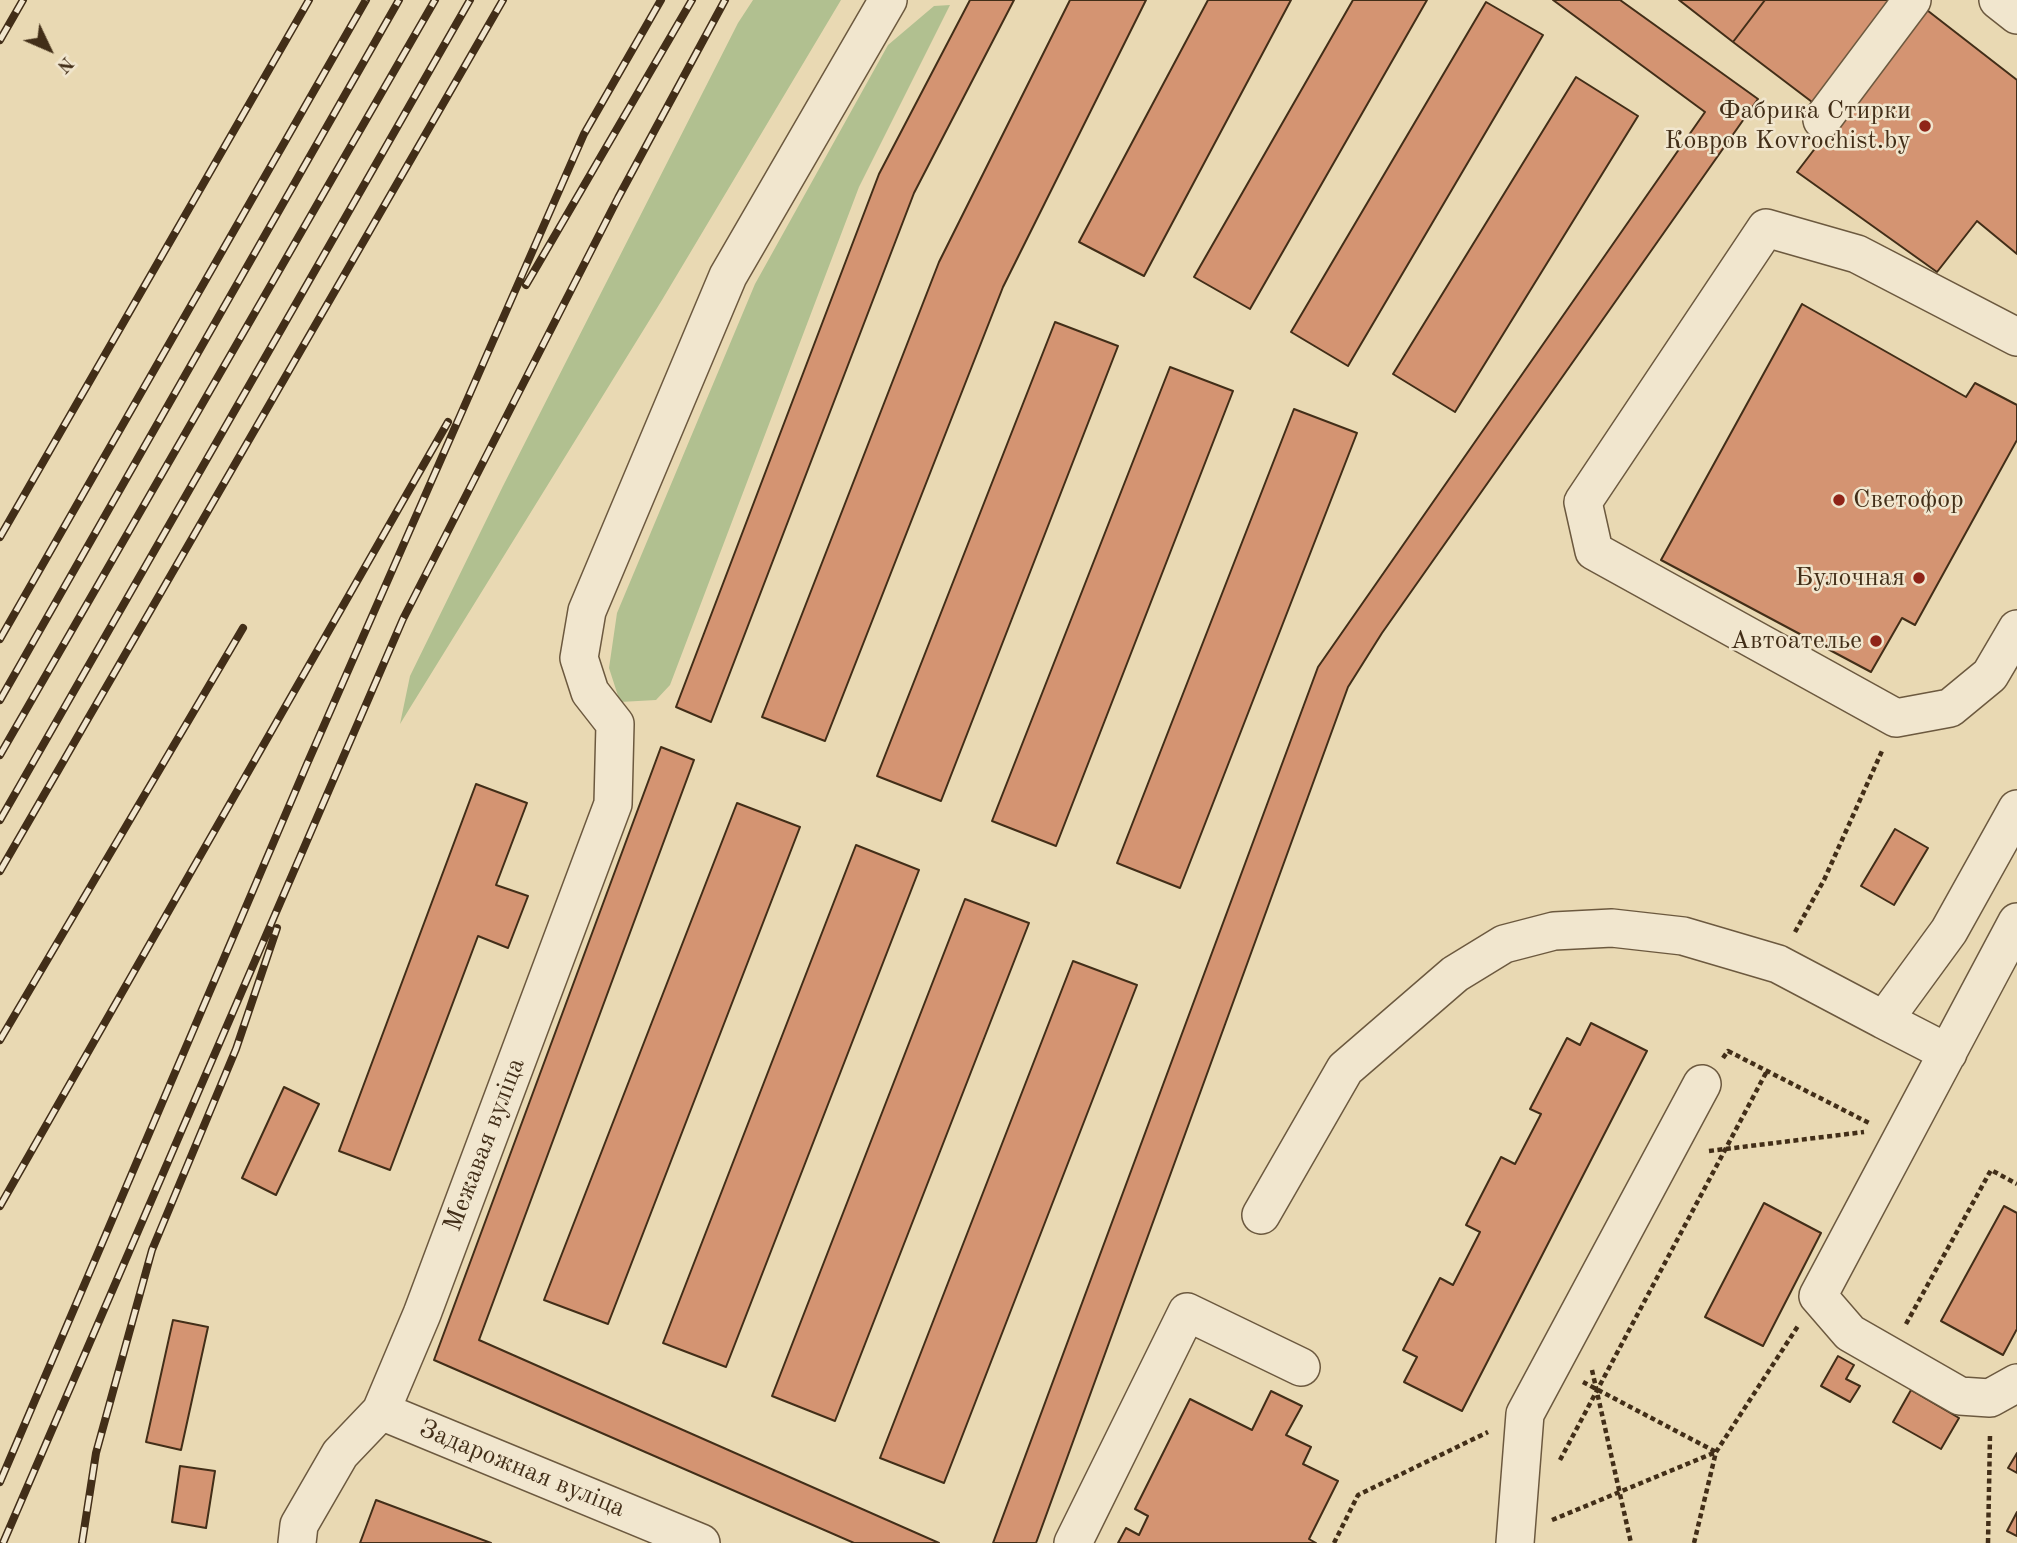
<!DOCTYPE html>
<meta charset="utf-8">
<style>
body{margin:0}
#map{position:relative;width:2017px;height:1543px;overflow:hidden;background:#e9d9b3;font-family:"Old Standard TT",serif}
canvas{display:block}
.north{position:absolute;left:14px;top:14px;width:70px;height:70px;-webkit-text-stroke:5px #f1e6ce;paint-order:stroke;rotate:134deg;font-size:19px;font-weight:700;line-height:28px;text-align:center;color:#422e18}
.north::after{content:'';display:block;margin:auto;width:24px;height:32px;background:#422e18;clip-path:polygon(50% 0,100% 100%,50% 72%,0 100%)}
</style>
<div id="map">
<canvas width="2017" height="1543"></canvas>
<div class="north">N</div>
</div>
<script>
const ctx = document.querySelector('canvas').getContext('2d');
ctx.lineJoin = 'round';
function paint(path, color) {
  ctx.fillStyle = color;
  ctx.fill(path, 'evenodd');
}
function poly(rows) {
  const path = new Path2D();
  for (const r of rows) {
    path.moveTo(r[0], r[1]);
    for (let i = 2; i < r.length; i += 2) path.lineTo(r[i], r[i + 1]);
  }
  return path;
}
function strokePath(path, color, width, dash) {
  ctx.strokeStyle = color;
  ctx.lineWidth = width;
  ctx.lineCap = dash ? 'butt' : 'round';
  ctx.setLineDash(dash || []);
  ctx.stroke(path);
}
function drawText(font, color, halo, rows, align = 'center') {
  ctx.font = font + ' "Old Standard TT",serif';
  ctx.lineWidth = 5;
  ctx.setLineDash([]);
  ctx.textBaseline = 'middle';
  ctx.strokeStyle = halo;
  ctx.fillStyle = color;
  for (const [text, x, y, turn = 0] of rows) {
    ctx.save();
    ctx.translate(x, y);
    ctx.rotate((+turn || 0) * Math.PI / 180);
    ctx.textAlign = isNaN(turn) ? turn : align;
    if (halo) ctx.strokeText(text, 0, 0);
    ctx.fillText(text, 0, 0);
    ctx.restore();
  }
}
const green = poly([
 [753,0,841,0,662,300,400,724,410,676,503,486,738,23],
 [950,5,859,187,670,685,656,700,620,702,609,668,617,613,755,284,888,45,934,6]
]);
const building = poly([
 [970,0,1014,0,914,193,711,722,676,707,879,174,970,0],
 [1070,0,1146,0,1003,287,825,741,762,717,939,262,1070,0],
 [1208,0,1291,0,1144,276,1079,242,1208,0],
 [1353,0,1427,0,1250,309,1194,277,1353,0],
 [1553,0,1620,0,1758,99,1382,633,1348,687,1036,1543,993,1543,1318,667,1705,112,1553,0],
 [1679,0,1765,0,1733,42,1679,0],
 [1765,0,1895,0,1816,105,1733,42,1765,0],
 [1486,2,1543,35,1348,366,1291,332,1486,2],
 [1923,7,2017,80,2017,254,1977,221,1937,272,1797,172,1923,7],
 [1576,77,1638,116,1455,412,1393,374,1576,77],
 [1802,304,1966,397,1975,383,2017,405,2017,440,1915,625,1902,618,1871,672,1661,560,1802,304],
 [1055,322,1118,346,941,801,877,776,1055,322],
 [1170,367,1233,391,1056,846,992,821,1170,367],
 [1294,409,1357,433,1180,888,1117,863,1294,409],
 [661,747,694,760,479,1340,939,1543,854,1543,434,1360,661,747],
 [476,784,527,803,496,885,528,896,508,948,478,936,390,1170,339,1151,476,784],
 [737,803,800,827,608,1324,544,1300,737,803],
 [1895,829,1928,848,1894,905,1861,886,1895,829],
 [856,845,919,870,726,1367,663,1343,856,845],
 [965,899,1029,923,835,1421,772,1396,965,899],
 [1073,961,1137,985,944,1483,880,1458,1073,961],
 [1591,1023,1647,1051,1462,1411,1404,1382,1417,1357,1403,1350,1440,1278,1453,1285,1480,1232,1466,1225,1501,1157,1515,1164,1541,1114,1530,1109,1567,1038,1580,1045,1591,1023],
 [284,1087,319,1104,276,1195,242,1178,284,1087],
 [1764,1203,1821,1233,1763,1346,1705,1317,1764,1203],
 [2004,1206,2017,1213,2017,1329,2003,1355,1941,1321,2004,1206],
 [173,1320,208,1327,181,1450,146,1442,173,1320],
 [1838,1356,1854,1365,1846,1379,1860,1386,1850,1402,1821,1386,1838,1356],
 [1911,1390,1959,1418,1941,1449,1893,1422,1911,1390],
 [1271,1391,1302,1406,1286,1435,1311,1447,1303,1464,1338,1481,1309,1539,1316,1543,1118,1543,1126,1528,1139,1535,1148,1516,1135,1509,1190,1399,1252,1430,1271,1391],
 [2017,1453,2017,1473,2008,1468,2017,1453],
 [180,1466,215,1471,206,1528,172,1522,180,1466],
 [376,1500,491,1543,360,1543,376,1500],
 [2017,1512,2017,1536,2007,1531,2017,1512]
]);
const path = poly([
 [1795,932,1824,880,1882,751],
 [1723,1058,1728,1051,1869,1123],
 [1709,1151,1864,1132],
 [1906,1324,1991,1170,2017,1184],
 [1592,1370,1631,1543],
 [1560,1460,1767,1071],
 [1552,1520,1716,1452,1583,1382],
 [1334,1543,1358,1495,1488,1432],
 [1694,1543,1716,1452,1798,1326],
 [1988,1543,1990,1435]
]);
const minor = poly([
 [1998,0,2017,15],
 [1822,120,1912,0],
 [2017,337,1857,254,1766,228,1583,502,1594,551,1896,718,1950,708,1990,675,2017,629],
 [2017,922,1818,1296,1850,1333,1960,1396,1990,1398,2017,1383],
 [1884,1020,1948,1053],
 [1261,1215,1345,1069,1455,974,1504,944,1554,931,1612,928,1683,936,1778,964,1884,1020,1949,931,2017,809],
 [381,1411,701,1543],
 [297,1543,299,1525,340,1454,381,1411,422,1314,613,804,615,724,590,692,579,658,587,611,728,276,888,0],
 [1073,1543,1187,1312,1301,1367],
 [1515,1543,1525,1414,1702,1084]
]);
const rail = poly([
 [0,40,23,0],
 [526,285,692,0],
 [0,537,309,0],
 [0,639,366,0],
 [0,700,399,0],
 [0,755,435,0],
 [0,820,470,0],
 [0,871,503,0],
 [0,1040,243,628],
 [0,1206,448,422],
 [0,1482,307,764,584,134,661,0],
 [3,1543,403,619,618,198,725,0],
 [82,1543,96,1453,152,1250,236,1049,277,928]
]);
const markers = [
 [1925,126,7,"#8f2418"],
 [1839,500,7,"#8f2418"],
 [1919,578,7,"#8f2418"],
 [1876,641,7,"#8f2418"]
];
const poiNames = [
 ["Фабрика Стирки",1911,111],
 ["Ковров Kovrochist.by",1911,141],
 ["Светофор",1853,500,"left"],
 ["Булочная",1905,578],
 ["Автоателье",1862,641]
];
const streetNames = [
 ["Межавая вуліца",485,1145,-69],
 ["Задарожная вуліца",522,1469,22]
];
paint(green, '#b1c090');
paint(building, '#d49472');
strokePath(building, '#422e18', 2);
strokePath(minor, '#6c593f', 40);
strokePath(path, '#422e18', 4.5, [5, 3.5]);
strokePath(minor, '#f1e6ce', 37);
strokePath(rail, '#422e18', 8);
strokePath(rail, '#f1e6ce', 5, [16]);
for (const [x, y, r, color] of markers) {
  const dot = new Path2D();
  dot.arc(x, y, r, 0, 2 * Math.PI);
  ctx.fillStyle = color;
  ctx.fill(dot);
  strokePath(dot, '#f1e6ce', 2.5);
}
drawText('26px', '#422e18', '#f1e6ce', poiNames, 'right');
drawText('26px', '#422e18', '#f1e6ce', streetNames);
</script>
